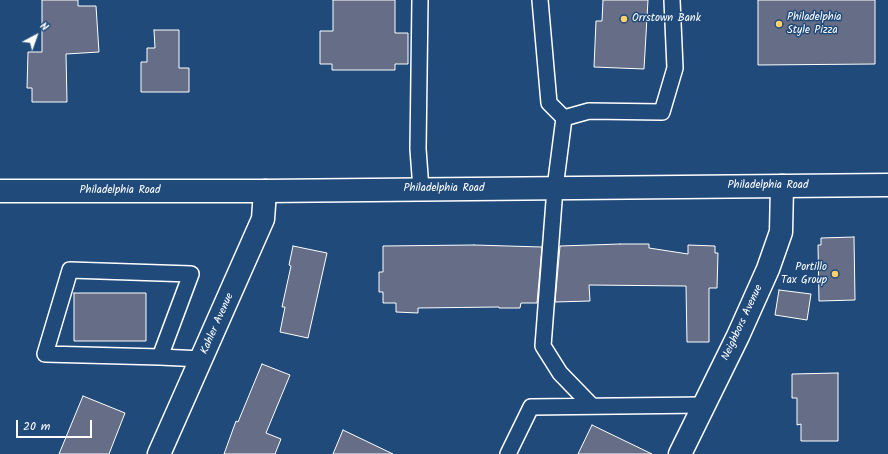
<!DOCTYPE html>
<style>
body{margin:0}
#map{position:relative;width:888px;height:454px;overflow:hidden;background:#1f4a7a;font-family:Kalam,sans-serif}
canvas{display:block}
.north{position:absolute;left:16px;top:16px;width:40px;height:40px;-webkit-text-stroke:3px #1f4a7a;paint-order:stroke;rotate:41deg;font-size:11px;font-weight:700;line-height:16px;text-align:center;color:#fff}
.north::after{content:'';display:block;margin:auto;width:14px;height:18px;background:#fff;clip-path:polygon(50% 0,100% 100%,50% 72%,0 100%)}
.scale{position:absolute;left:16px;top:420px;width:76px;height:18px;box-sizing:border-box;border:2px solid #fff;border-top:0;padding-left:5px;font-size:12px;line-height:14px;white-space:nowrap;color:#fff;-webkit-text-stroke:3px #1f4a7a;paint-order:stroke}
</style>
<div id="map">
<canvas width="888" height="454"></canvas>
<div class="north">N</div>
<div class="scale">20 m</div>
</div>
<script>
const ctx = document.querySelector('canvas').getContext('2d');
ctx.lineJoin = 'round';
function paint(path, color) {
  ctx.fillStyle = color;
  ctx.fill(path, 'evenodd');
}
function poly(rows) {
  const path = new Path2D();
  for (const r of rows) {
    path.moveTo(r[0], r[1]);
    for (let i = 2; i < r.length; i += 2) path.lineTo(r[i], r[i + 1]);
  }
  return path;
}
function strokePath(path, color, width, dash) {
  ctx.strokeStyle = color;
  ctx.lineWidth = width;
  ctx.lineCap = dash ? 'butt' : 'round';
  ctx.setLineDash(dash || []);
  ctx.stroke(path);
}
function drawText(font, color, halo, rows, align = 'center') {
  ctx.font = font + ' Kalam,sans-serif';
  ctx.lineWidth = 3;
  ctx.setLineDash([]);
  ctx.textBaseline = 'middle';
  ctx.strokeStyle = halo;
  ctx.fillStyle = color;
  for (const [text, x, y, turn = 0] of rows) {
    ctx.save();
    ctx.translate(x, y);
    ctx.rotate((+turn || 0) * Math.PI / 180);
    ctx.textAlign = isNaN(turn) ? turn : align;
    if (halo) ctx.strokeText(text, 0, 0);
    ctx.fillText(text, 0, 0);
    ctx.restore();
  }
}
const building = poly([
 [42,0,78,0,78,6,96,6,99,52,66,54,67,102,32,102,32,88,27,88,28,52,42,52,42,0],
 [333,0,395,0,395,33,408,33,408,64,395,64,395,70,332,70,332,64,320,64,320,31,333,31,333,0],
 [603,0,648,0,644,69,594,67,596,21,602,21,603,0],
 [758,0,875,0,875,64,758,65,758,0],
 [154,30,179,30,179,68,189,68,189,92,141,92,141,62,147,62,147,48,155,48,154,30],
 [854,237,855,300,819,301,818,245,821,245,821,238,854,237],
 [620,244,649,244,649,248,688,254,688,245,715,246,715,253,718,253,717,288,709,288,709,342,687,342,686,286,589,285,590,301,555,302,560,246,620,244],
 [474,245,542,247,537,303,521,303,520,308,499,308,499,307,418,308,418,313,396,312,396,303,383,303,383,292,379,292,379,272,383,272,383,246,474,245],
 [293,246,327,253,308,338,280,332,285,307,282,307,291,266,289,265,293,246],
 [779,290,811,294,807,320,775,315,779,290],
 [74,293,146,293,146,341,74,341,74,293],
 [262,364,290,375,266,433,281,439,275,454,224,454,236,421,238,422,262,364],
 [838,373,838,441,801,441,801,424,797,425,797,398,792,398,792,374,838,373],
 [83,396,125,413,109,454,59,454,83,396],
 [592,425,652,454,578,454,592,425],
 [343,430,393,454,333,454,343,430]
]);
const service = poly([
 [420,0,418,149,421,189],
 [540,0,549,103,564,118],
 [564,118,555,188,543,346,560,373,592,406],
 [564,118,589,111,662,112,675,68,672,0],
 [160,357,45,354,70,270,191,274,160,357,202,359],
 [508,454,531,407,704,405]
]);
const minor = poly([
 [159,454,263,219,265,191],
 [680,454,738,336,768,269,781,232,782,186]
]);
const secondary = poly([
 [0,191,265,191,888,185]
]);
const markers = [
 [624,19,4,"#ffd166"],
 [779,24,4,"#ffd166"],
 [835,274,4,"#ffd166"]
];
const poiNames = [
 ["Philadelphia",787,18],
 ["Style Pizza",787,31],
 ["Orrstown Bank",632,19],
 ["Portillo",827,268,"right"],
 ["Tax Group",827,281,"right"]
];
const streetNames = [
 ["Philadelphia Road",768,186],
 ["Philadelphia Road",444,189],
 ["Philadelphia Road",120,191],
 ["Neighbors Avenue",743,323,-65],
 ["Kahler Avenue",218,324,-66]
];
paint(building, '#656d87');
strokePath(building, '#fff', 1);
strokePath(service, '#fff', 18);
strokePath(minor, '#fff', 25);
strokePath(secondary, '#fff', 25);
strokePath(service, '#1f4a7a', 15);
strokePath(minor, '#1f4a7a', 22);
strokePath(secondary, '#1f4a7a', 22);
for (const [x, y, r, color] of markers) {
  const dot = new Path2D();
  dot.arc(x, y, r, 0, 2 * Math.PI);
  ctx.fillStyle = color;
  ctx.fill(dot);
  strokePath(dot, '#1f4a7a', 1.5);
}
drawText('11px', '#fff', '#1f4a7a', poiNames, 'left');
drawText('11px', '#fff', '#1f4a7a', streetNames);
</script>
